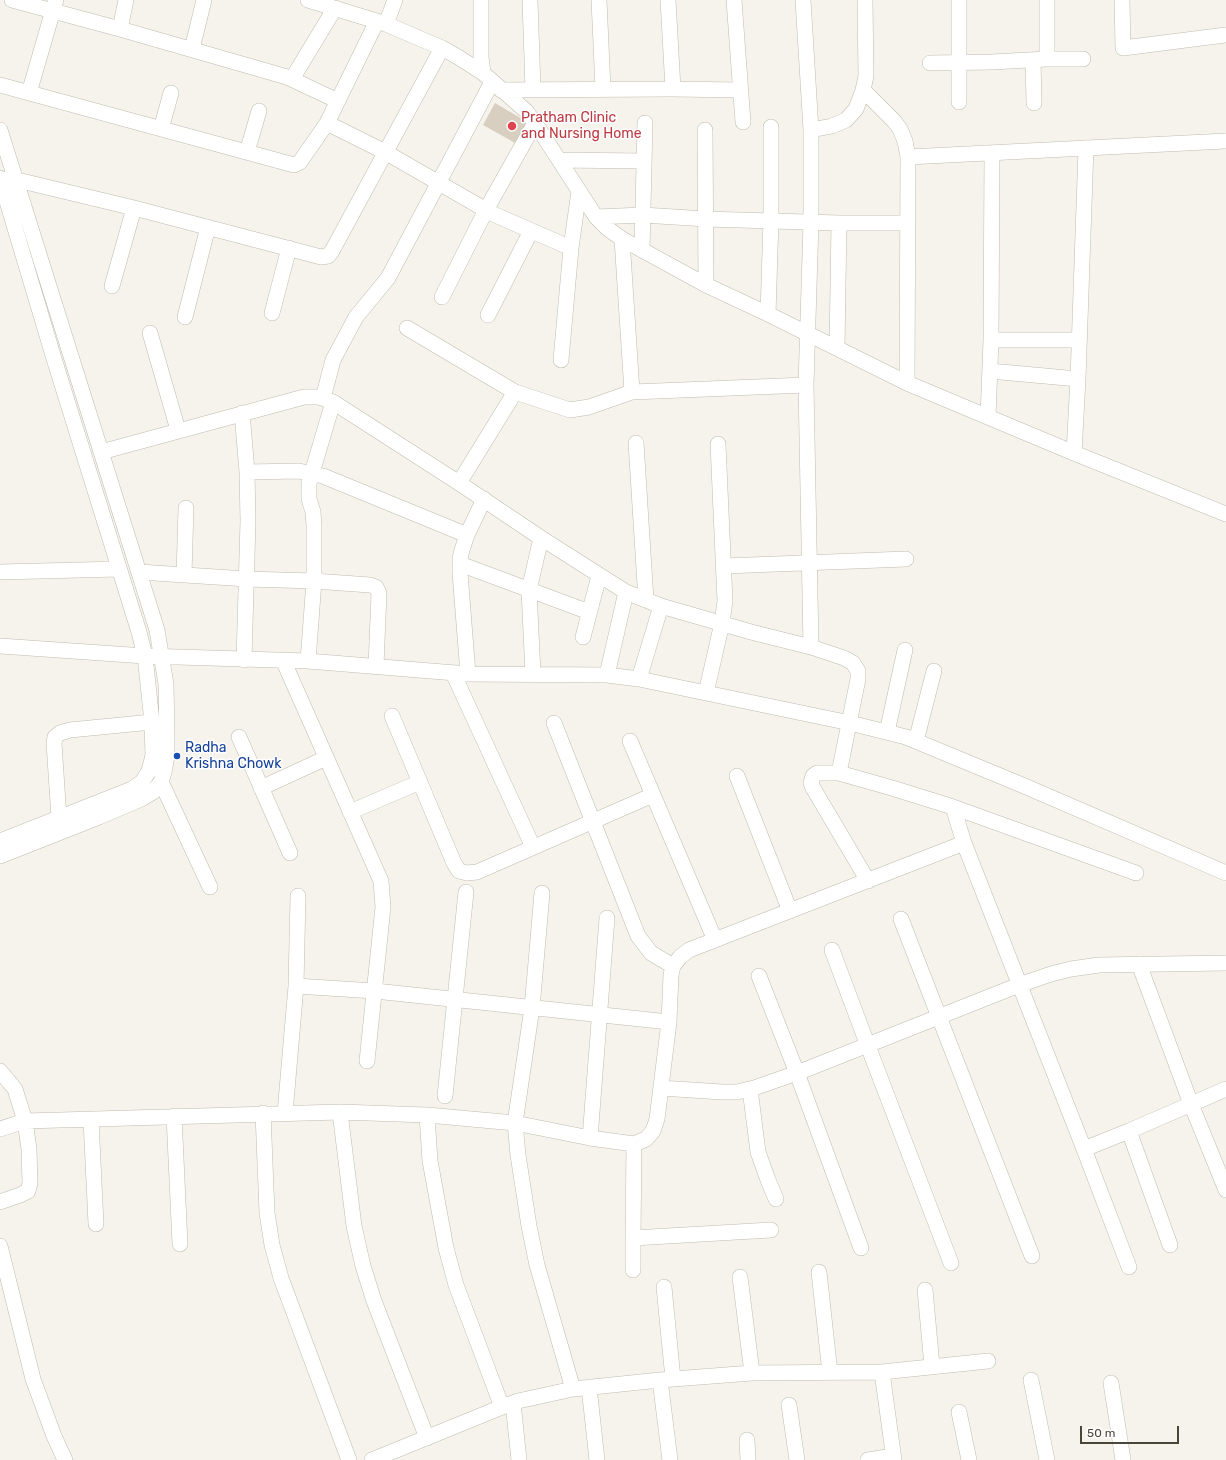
<!DOCTYPE html>
<style>
body{margin:0}
#map{position:relative;width:1226px;height:1460px;overflow:hidden;background:#f6f3ec;font-family:Rubik,sans-serif}
canvas{display:block}
.scale{position:absolute;left:1080px;top:1426px;width:99px;height:18px;box-sizing:border-box;border:2px solid #4b4439;border-top:0;padding-left:5px;font-size:12px;line-height:14px;white-space:nowrap;color:#4b4439;-webkit-text-stroke:3px #fff;paint-order:stroke}
</style>
<div id="map">
<canvas width="1226" height="1460"></canvas>
<div class="scale">50 m</div>
</div>
<script>
const ctx = document.querySelector('canvas').getContext('2d');
ctx.lineJoin = 'round';
function paint(path, color) {
  ctx.fillStyle = color;
  ctx.fill(path, 'evenodd');
}
function poly(rows) {
  const path = new Path2D();
  for (const r of rows) {
    path.moveTo(r[0], r[1]);
    for (let i = 2; i < r.length; i += 2) path.lineTo(r[i], r[i + 1]);
  }
  return path;
}
function strokePath(path, color, width, dash) {
  ctx.strokeStyle = color;
  ctx.lineWidth = width;
  ctx.lineCap = dash ? 'butt' : 'round';
  ctx.setLineDash(dash || []);
  ctx.stroke(path);
}
function drawText(font, color, halo, rows, align = 'center') {
  ctx.font = font + ' Rubik,sans-serif';
  ctx.lineWidth = 3;
  ctx.setLineDash([]);
  ctx.textBaseline = 'middle';
  ctx.strokeStyle = halo;
  ctx.fillStyle = color;
  for (const [text, x, y, turn = 0] of rows) {
    ctx.save();
    ctx.translate(x, y);
    ctx.rotate((+turn || 0) * Math.PI / 180);
    ctx.textAlign = isNaN(turn) ? turn : align;
    if (halo) ctx.strokeText(text, 0, 0);
    ctx.fillText(text, 0, 0);
    ctx.restore();
  }
}
const building = poly([
 [495,103,529,123,517,144,483,125]
]);
const minor = poly([
 [12,0,120,29,287,77,338,101],
 [308,0,386,24,442,48,458,57,483,73,526,111,535,123,596,217,607,228,622,239,706,285,768,314,907,383,1074,453,1226,514],
 [481,0,481,57,483,73],
 [530,0,533,89],
 [599,0,603,89],
 [668,0,673,89],
 [734,0,743,122],
 [803,0,811,130,811,222,806,385,811,647],
 [1122,0,1123,48,1226,35],
 [386,24,395,0],
 [120,29,126,0],
 [192,49,204,0],
 [1047,59,1047,0],
 [1033,60,1034,103],
 [930,63,992,62,1047,59,1083,59],
 [292,79,335,8],
 [0,85,294,165,300,162,327,123,377,21],
 [501,90,673,89,740,90],
 [863,90,894,121,900,129,905,141,908,157,907,383],
 [29,93,56,0],
 [959,102,959,0],
 [327,123,385,152,493,214,571,248],
 [161,129,171,93],
 [0,130,157,630,166,684,167,738,167,756,164,772,161,782,153,792,141,799,99,817,0,856],
 [705,130,706,285],
 [811,130,832,126,846,120,856,109,863,90,866,76,865,0],
 [247,152,259,111],
 [908,157,1226,141],
 [559,160,644,161],
 [0,178,55,362,139,632,145,656,152,722,153,755,149,771,142,782,132,789,0,841],
 [9,178,134,208,321,257,328,256,332,251,442,48],
 [596,217,643,215,706,219,839,223,908,223],
 [622,239,632,392],
 [642,250,645,123],
 [112,286,134,208],
 [442,297,486,210,535,123],
 [272,313,289,248],
 [768,314,771,220,771,127],
 [488,315,531,231],
 [185,317,208,227],
 [407,328,515,392,570,410,589,407,632,392,806,385],
 [150,333,178,430],
 [991,340,1079,340],
 [837,348,839,223],
 [561,360,571,248,579,191],
 [990,371,1078,379],
 [323,398,333,360,356,317,388,278,492,82],
 [242,413,247,472,248,521,244,660],
 [988,417,991,340,992,154],
 [636,443,646,600],
 [101,452,304,397,319,397,333,402,459,483,541,538,626,592,661,606,751,632,811,647,844,658,853,663,858,671,858,679,839,773],
 [1074,453,1078,379,1086,148],
 [247,472,299,471,323,476,467,535],
 [459,483,515,392],
 [460,564,589,612],
 [724,566,906,559],
 [0,572,119,569],
 [139,572,247,579,314,581,370,585,376,587,379,593,376,666],
 [184,575,186,508],
 [583,637,599,576],
 [0,646,145,656,308,661,468,674,607,675,639,679,850,723,906,737,1022,785,1226,873],
 [283,660,381,881,383,907,367,1061],
 [308,661,314,581,314,526,313,512,309,499,309,483,333,402],
 [453,673,533,847],
 [468,674,460,573,460,559,462,550,467,535,484,499],
 [533,674,529,590,541,538],
 [607,675,626,592],
 [639,679,661,606],
 [706,693,722,623,725,601,718,444],
 [392,716,454,863,459,871,467,873,477,872,653,795],
 [554,723,638,936,651,953,673,966],
 [887,732,905,650],
 [239,737,290,853],
 [630,741,715,940],
 [916,741,934,671],
 [737,776,790,911],
 [161,782,210,887],
 [261,788,326,758],
 [953,807,964,843,1084,1149,1129,1267],
 [350,812,420,782],
 [59,818,54,743,55,737,60,733,70,730,152,722],
 [868,881,813,788,811,783,813,776,817,773,839,773,892,788,953,807,1136,873],
 [542,893,532,1008,515,1123,518,1155,529,1226,537,1265,573,1389],
 [901,919,1032,1256],
 [832,950,868,1046,951,1263],
 [1139,964,1191,1104,1226,1190],
 [759,976,797,1073,861,1248],
 [296,986,375,991,669,1022],
 [0,1071,15,1089,25,1121,29,1149,30,1183,28,1191,20,1195,0,1202],
 [661,1088,722,1092,737,1092,754,1088,797,1073,1019,985,1051,974,1071,969,1099,965,1226,963],
 [750,1089,758,1152,768,1180,776,1199],
 [445,1096,466,892],
 [340,1112,354,1226,363,1266,374,1301,427,1438],
 [263,1113,267,1213,272,1245,281,1278,349,1460],
 [285,1113,296,986,298,896],
 [427,1115,430,1161,446,1248,456,1285,502,1407],
 [174,1116,180,1244],
 [91,1120,96,1224],
 [0,1129,25,1121,340,1112,427,1115,515,1123,590,1138,634,1144,646,1139,653,1131,657,1119,669,1022,671,975,673,966,680,957,689,950,964,843],
 [1129,1131,1170,1245],
 [590,1138,607,918],
 [634,1144,633,1238,771,1230],
 [1084,1149,1129,1131,1226,1089],
 [0,1246,33,1379,54,1436,65,1460],
 [633,1270,633,1238],
 [819,1272,830,1373],
 [740,1277,752,1373],
 [664,1287,673,1379],
 [925,1290,932,1366],
 [882,1372,894,1460],
 [660,1380,670,1460],
 [1031,1380,1047,1460],
 [1111,1383,1123,1460],
 [589,1387,597,1460],
 [513,1403,519,1460],
 [789,1405,797,1460],
 [959,1412,969,1460],
 [747,1440,748,1460],
 [372,1460,502,1407,518,1401,573,1389,660,1380,752,1373,882,1372,988,1361],
 [868,1460,893,1456]
]);
const markers = [
 [512,126,5,"#e0444e"],
 [177,756,4,"#1a4fb4"]
];
const healthNames = [
 ["Pratham Clinic",521,118],
 ["and Nursing Home",521,134]
];
const transitNames = [
 ["Radha",185,748],
 ["Krishna Chowk",185,764]
];
paint(building, '#d8cfc1');
strokePath(minor, '#c2bbae', 16);
strokePath(minor, '#fff', 15);
for (const [x, y, r, color] of markers) {
  const dot = new Path2D();
  dot.arc(x, y, r, 0, 2 * Math.PI);
  ctx.fillStyle = color;
  ctx.fill(dot);
  strokePath(dot, '#fff', 1.5);
}
drawText('14px', '#be3a42', '#fff', healthNames, 'left');
drawText('14px', '#164399', '#fff', transitNames, 'left');
</script>
